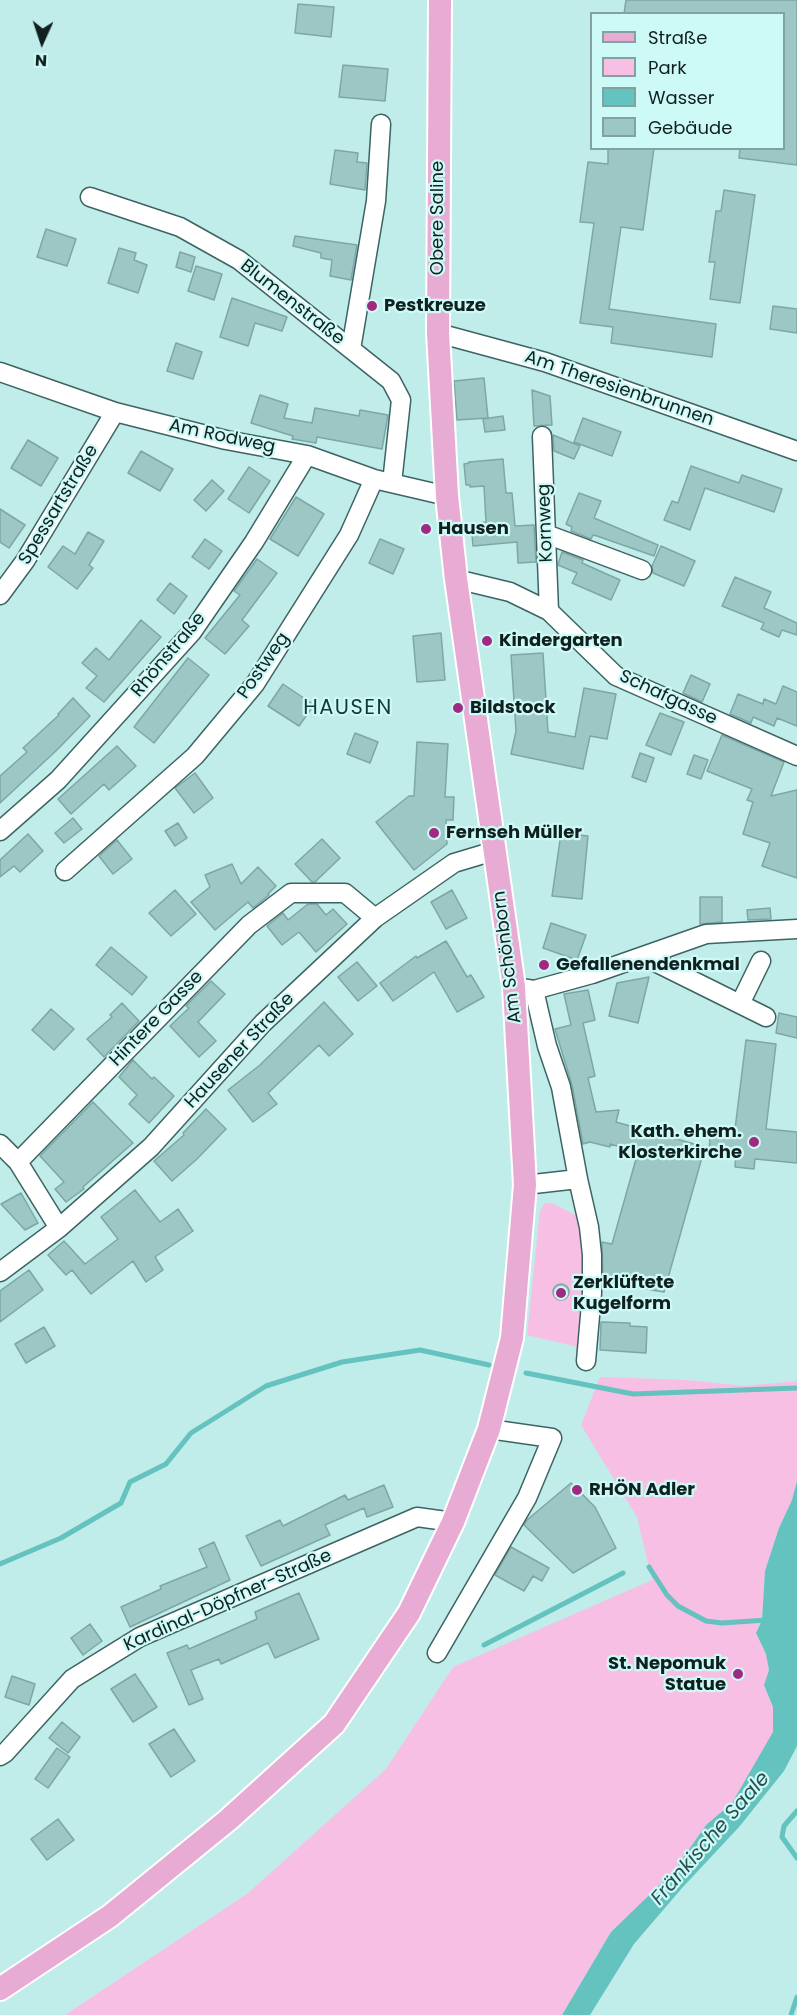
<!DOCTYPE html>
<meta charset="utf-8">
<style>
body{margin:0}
#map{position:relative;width:797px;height:2015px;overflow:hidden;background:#c0ecea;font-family:Poppins,sans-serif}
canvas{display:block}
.legend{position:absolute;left:590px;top:12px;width:195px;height:138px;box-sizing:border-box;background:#cdf9f7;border:2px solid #81a2a1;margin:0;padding:8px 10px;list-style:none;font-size:18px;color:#0f201f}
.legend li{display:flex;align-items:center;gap:12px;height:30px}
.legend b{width:30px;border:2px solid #81a2a1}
.north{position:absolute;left:12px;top:12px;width:60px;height:60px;-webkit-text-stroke:4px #cdf9f7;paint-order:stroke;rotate:183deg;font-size:16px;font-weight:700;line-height:24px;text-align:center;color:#0f201f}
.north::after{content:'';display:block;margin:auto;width:21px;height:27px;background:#0f201f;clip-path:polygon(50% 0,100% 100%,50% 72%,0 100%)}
</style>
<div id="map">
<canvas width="797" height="2015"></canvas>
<ul class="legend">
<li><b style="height:8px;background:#e7abd4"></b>Straße</li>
<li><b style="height:16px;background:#f8bfe4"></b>Park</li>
<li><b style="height:16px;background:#64c2bf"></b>Wasser</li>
<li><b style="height:16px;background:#9cc7c5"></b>Gebäude</li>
</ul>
<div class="north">N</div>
</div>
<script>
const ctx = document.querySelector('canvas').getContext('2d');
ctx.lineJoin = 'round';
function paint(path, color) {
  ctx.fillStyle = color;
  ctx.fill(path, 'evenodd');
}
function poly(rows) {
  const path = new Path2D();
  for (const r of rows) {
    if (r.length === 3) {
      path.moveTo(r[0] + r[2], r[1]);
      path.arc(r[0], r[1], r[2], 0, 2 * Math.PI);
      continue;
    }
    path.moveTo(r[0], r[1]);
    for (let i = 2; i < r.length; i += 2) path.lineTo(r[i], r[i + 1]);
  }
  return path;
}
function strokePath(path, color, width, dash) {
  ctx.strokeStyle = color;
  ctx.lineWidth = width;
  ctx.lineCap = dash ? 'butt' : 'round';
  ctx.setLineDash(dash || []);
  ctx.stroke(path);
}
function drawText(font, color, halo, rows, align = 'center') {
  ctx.font = font + ' Poppins,sans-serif';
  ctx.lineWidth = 4.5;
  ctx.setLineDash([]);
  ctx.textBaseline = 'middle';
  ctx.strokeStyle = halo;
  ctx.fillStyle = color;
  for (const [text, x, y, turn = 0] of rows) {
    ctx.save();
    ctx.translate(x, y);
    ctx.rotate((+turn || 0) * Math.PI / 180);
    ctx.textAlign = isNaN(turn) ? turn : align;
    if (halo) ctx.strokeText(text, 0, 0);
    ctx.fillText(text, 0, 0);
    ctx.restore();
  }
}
const green = poly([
 [552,1203,579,1217,584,1228,582,1348,527,1335,540,1211,544,1204],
 [600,1377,687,1380,744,1386,797,1381,797,1481,792,1500,779,1528,765,1571,762,1620,757,1629,757,1636,766,1654,769,1670,764,1685,773,1707,774,1732,732,1803,706,1825,674,1871,611,1932,562,2015,65,2015,247,1894,386,1769,453,1667,652,1580,637,1517,581,1425]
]);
const water = poly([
 [797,1481,797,1746,784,1771,739,1827,682,1888,634,1944,590,2015,562,2015,611,1932,674,1871,706,1825,732,1803,773,1732,773,1707,764,1685,769,1670,766,1654,756,1633,762,1620,765,1571,779,1528,792,1500]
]);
const stream = poly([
 [526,1373,633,1394,797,1388],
 [0,1564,61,1538,121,1503,130,1482,166,1464,191,1433,266,1386,342,1362,420,1350,489,1365],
 [649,1567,667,1595,678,1606,706,1621,722,1623,767,1620],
 [484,1645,623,1573],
 [797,1811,784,1826,782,1837,797,1858],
 [791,2015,797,1997]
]);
const building = poly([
 [626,0,797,0,797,165,739,158,740,148,783,148,783,14,624,14,626,0],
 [298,4,334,7,331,37,295,33,298,4],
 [343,65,388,69,385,101,339,97,343,65],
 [608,148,654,148,643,230,621,227,609,309,716,324,712,357,611,343,613,327,580,323,594,223,580,222,588,162,608,164,608,148],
 [335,150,358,153,357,162,367,163,365,190,330,184,335,150],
 [724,190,755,195,740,303,710,299,715,262,709,262,716,211,721,211,724,190],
 [46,229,76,239,67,266,37,257,46,229],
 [295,236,357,245,351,280,330,276,332,260,321,258,321,253,293,246,295,236],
 [119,248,136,253,134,260,147,265,138,293,108,283,119,248],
 [180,252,195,257,191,272,176,267,180,252],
 [196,266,222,274,214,300,188,291,196,266],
 [232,298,287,317,282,331,255,323,248,346,220,337,232,298],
 [773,306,797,309,797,333,770,329,773,306],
 [176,343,202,352,193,379,167,371,176,343],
 [484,378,488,418,457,420,454,381,484,378],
 [532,390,550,396,552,425,534,426,532,390],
 [260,395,288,404,284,418,312,423,315,408,359,416,360,410,388,415,382,449,317,437,316,443,292,439,293,436,251,423,260,395],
 [503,416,505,430,485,432,483,419,503,416],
 [583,418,621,432,612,456,574,442,583,418],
 [553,435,580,446,574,459,554,451,553,435],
 [28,440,58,458,41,486,11,468,28,440],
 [141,451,173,469,160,491,128,473,141,451],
 [503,459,506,493,512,493,515,526,534,525,536,562,518,563,517,542,473,546,471,524,486,522,484,486,470,487,470,485,466,485,464,464,469,463,469,462,503,459],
 [691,466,739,483,742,475,782,489,774,512,705,488,690,530,664,520,672,501,678,503,691,466],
 [249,467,270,481,249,513,228,499,249,467],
 [212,480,224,491,206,511,194,500,212,480],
 [579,493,601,501,594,518,658,545,654,556,597,536,593,535,591,539,571,531,572,527,566,524,579,493],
 [296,497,324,514,298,556,270,539,296,497],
 [0,509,25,525,9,548,0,542,0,509],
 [88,532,104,541,89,565,93,568,77,589,48,567,63,546,75,554,88,532],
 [205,539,222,551,209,569,192,557,205,539],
 [380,539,404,549,393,574,369,563,380,539],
 [661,546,695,561,684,586,653,573,652,566,661,546],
 [562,552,583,560,582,563,620,580,611,600,572,583,577,573,558,565,562,552],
 [257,559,277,573,242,620,249,626,225,654,205,638,240,595,234,591,257,559],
 [735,577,771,592,764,608,797,623,797,635,782,630,779,637,761,629,764,623,722,606,735,577],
 [170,583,187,596,174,614,157,600,170,583],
 [141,620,161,637,104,702,86,688,97,676,82,663,96,648,109,660,141,620],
 [441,633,445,680,417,682,413,636,441,633],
 [543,653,548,732,575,737,584,688,616,694,607,739,590,736,583,769,511,754,516,731,511,655,543,653],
 [188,658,209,675,154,743,134,727,188,658],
 [691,675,710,684,702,702,683,693,691,675],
 [283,684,314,705,299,726,268,706,283,684],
 [783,686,797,692,797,726,777,718,774,726,753,717,751,723,730,714,738,694,763,704,764,699,776,704,783,686],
 [73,698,90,716,58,749,0,803,0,776,27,752,23,748,59,715,58,714,73,698],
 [660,713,684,722,671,755,646,745,660,713],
 [355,733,378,742,370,763,347,754,355,733],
 [722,735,784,762,771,796,797,790,797,878,762,866,770,843,743,834,753,802,747,800,752,789,707,771,722,735],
 [417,742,448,744,445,797,454,797,453,820,446,820,447,844,414,870,376,822,409,796,414,796,417,742],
 [117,746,136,766,109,790,104,784,71,814,58,799,117,746],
 [640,753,654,758,646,782,632,777,640,753],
 [694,755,708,760,701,779,687,774,694,755],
 [195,773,213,798,194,813,175,788,195,773],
 [73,818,82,829,64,843,55,833,73,818],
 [178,823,187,838,175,846,165,831,178,823],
 [561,833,588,836,582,899,552,896,561,833],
 [28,834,43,851,20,872,14,866,0,877,0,860,28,834],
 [322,839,340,858,315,882,312,882,295,864,322,839],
 [117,840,132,859,113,874,99,856,117,840],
 [232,864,241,884,258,867,276,886,268,894,269,895,253,908,248,902,215,930,191,902,210,887,205,875,232,864],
 [175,890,196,914,171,936,149,913,175,890],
 [452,890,467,918,446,929,431,902,452,890],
 [700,897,722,897,722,922,700,924,700,897],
 [308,904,317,904,326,915,333,909,347,924,316,952,299,932,282,945,267,926,283,913,288,920,308,904],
 [770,908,771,919,748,920,747,910,770,908],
 [551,923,586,935,577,960,543,948,551,923],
 [446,941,467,977,471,975,484,997,457,1012,434,972,393,1001,380,983,416,956,417,958,446,941],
 [111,947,147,977,132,995,96,965,111,947],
 [357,962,377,986,358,1001,338,977,357,962],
 [649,977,638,1023,609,1016,617,983,649,977],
 [211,981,225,994,198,1022,216,1041,199,1057,170,1026,189,1008,186,1006,211,981],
 [588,990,595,1020,583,1023,595,1076,588,1078,596,1112,619,1110,616,1122,705,1147,664,1292,603,1282,602,1242,612,1244,638,1152,610,1144,610,1147,590,1142,583,1144,572,1085,555,1029,571,1025,564,994,588,990],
 [324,1002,353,1034,329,1056,319,1045,268,1093,277,1104,253,1122,228,1090,260,1065,324,1002],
 [122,1003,139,1021,104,1057,87,1039,112,1017,110,1015,122,1003],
 [51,1009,74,1029,54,1050,32,1030,51,1009],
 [779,1013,797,1017,797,1038,776,1033,779,1013],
 [746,1040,776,1044,766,1129,797,1132,797,1163,755,1159,754,1169,735,1167,736,1154,709,1151,711,1126,735,1129,746,1040],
 [133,1060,152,1079,154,1077,174,1096,149,1123,129,1104,137,1095,119,1077,133,1060],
 [93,1102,133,1143,83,1187,84,1189,66,1202,55,1189,64,1182,40,1156,93,1102],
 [206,1109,226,1129,197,1159,172,1181,154,1161,184,1135,183,1133,206,1109],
 [135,1190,160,1222,178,1209,193,1231,155,1257,163,1270,146,1282,133,1261,91,1294,72,1270,66,1275,48,1255,64,1241,85,1264,118,1239,101,1217,135,1190],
 [21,1193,38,1223,25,1230,1,1204,21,1193],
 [29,1270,43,1290,0,1322,0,1291,29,1270],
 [561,1292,8],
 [601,1322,630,1323,630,1326,647,1327,646,1353,600,1350,601,1322],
 [44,1327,55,1346,26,1363,15,1344,44,1327],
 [571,1483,595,1507,616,1548,573,1573,524,1525,527,1520,571,1483],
 [384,1485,393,1507,367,1517,364,1508,325,1525,330,1535,261,1566,246,1536,280,1520,283,1526,345,1495,348,1500,384,1485],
 [214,1542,230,1580,130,1627,121,1607,161,1589,160,1586,207,1567,199,1549,214,1542],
 [511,1547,549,1568,542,1581,533,1576,524,1591,495,1575,511,1547],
 [299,1593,319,1639,275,1658,268,1643,221,1664,219,1659,191,1670,203,1699,189,1705,167,1653,187,1645,189,1649,257,1619,255,1612,299,1593],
 [90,1624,102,1641,83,1655,71,1638,90,1624],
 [135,1674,157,1707,133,1722,111,1689,135,1674],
 [12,1676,35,1684,29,1705,5,1697,12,1676],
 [62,1722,80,1737,68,1753,49,1738,62,1722],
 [174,1729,195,1761,171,1777,149,1744,174,1729],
 [57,1748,70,1757,48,1788,35,1779,57,1748],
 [58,1819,74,1840,47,1860,31,1839,58,1819]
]);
const minor = poly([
 [90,197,180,227,239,260,391,381,401,400,392,483],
 [438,333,545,362,797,451],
 [351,349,376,201,381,124],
 [0,372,115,412,226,440,307,455,374,479,447,496],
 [542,436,549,611],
 [546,534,642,570],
 [456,579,510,592,549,611,616,676,797,756],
 [0,595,25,561,115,412],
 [0,831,58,780,192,632,254,542,307,455],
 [65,871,195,756,255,684,349,535,374,479],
 [643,956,766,1017],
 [514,987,534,990,592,974,706,934,797,929],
 [740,1004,761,961],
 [0,1144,18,1162],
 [578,1179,589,1227,592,1255,592,1293,586,1361],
 [525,1185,578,1179,561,1087,547,1046,534,990],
 [59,1228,18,1162,249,925,291,893,345,893,375,918],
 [0,1272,59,1228,151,1147,263,1023,375,918,454,863,494,851],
 [437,1653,527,1498,552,1438,489,1429],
 [0,1756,5,1753,72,1679,140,1637,417,1517,453,1522]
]);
const major = poly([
 [0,1989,110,1916,228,1820,334,1724,409,1613,453,1522,489,1429,512,1338,525,1185,514,987,456,579,447,496,438,333,440,0]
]);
const markers = [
 [372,306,6,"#a02982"],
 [426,529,6,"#a02982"],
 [487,641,6,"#a02982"],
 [458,708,6,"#a02982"],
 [434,833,6,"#a02982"],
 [544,965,6,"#a02982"],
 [754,1142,6,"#a02982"],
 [561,1293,6,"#a02982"],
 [577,1490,6,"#a02982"],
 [738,1674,6,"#a02982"]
];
const streetNames = [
 ["Obere Saline",438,218,-90],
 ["Blumenstraße",292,303,38],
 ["Am Theresienbrunnen",619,389,19],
 ["Am Rodweg",222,437,12],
 ["Spessartstraße",59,505,-59],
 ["Kornweg",546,523,-92],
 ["Rhönstraße",169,655,-50],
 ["Postweg",264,666,-55],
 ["Schafgasse",668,698,25],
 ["Am Schönborn",508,957,-97],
 ["Hintere Gasse",157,1019,-46],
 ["Hausener Straße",240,1051,-47],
 ["Kardinal-Döpfner-Straße",228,1601,-24]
];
const poiNames = [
 ["Pestkreuze",384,306],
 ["Hausen",438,529],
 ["Kindergarten",499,641],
 ["Bildstock",470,708],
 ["Fernseh Müller",446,833],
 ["Gefallenendenkmal",556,965],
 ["Kath. ehem.",742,1132,"right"],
 ["Klosterkirche",742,1153,"right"],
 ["Zerklüftete",573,1283],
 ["Kugelform",573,1304],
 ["RHÖN Adler",589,1490],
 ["St. Nepomuk",726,1664,"right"],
 ["Statue",726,1685,"right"]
];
const waterNames = [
 ["Fränkische Saale",711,1839,-49]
];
const quarterNames = [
 ["HAUSEN",348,709]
];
paint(green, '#f8bfe4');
paint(water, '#64c2bf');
strokePath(stream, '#64c2bf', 5);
paint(building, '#9cc7c5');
strokePath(building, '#7da7a5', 1.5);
strokePath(minor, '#3c6463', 21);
strokePath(major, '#fff', 26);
strokePath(minor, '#fff', 18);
strokePath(major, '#e7abd4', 22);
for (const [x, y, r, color] of markers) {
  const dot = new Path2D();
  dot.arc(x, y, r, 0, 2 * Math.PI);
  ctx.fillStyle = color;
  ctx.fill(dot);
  strokePath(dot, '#cdf9f7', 2);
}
drawText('18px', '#0f201f', '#cdf9f7', streetNames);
drawText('bold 18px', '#0f201f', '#cdf9f7', poiNames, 'left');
drawText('italic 20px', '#265150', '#cdf9f7', waterNames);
ctx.letterSpacing = '1.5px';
drawText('21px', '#103938', '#cdf9f7', quarterNames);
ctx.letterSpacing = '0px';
</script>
